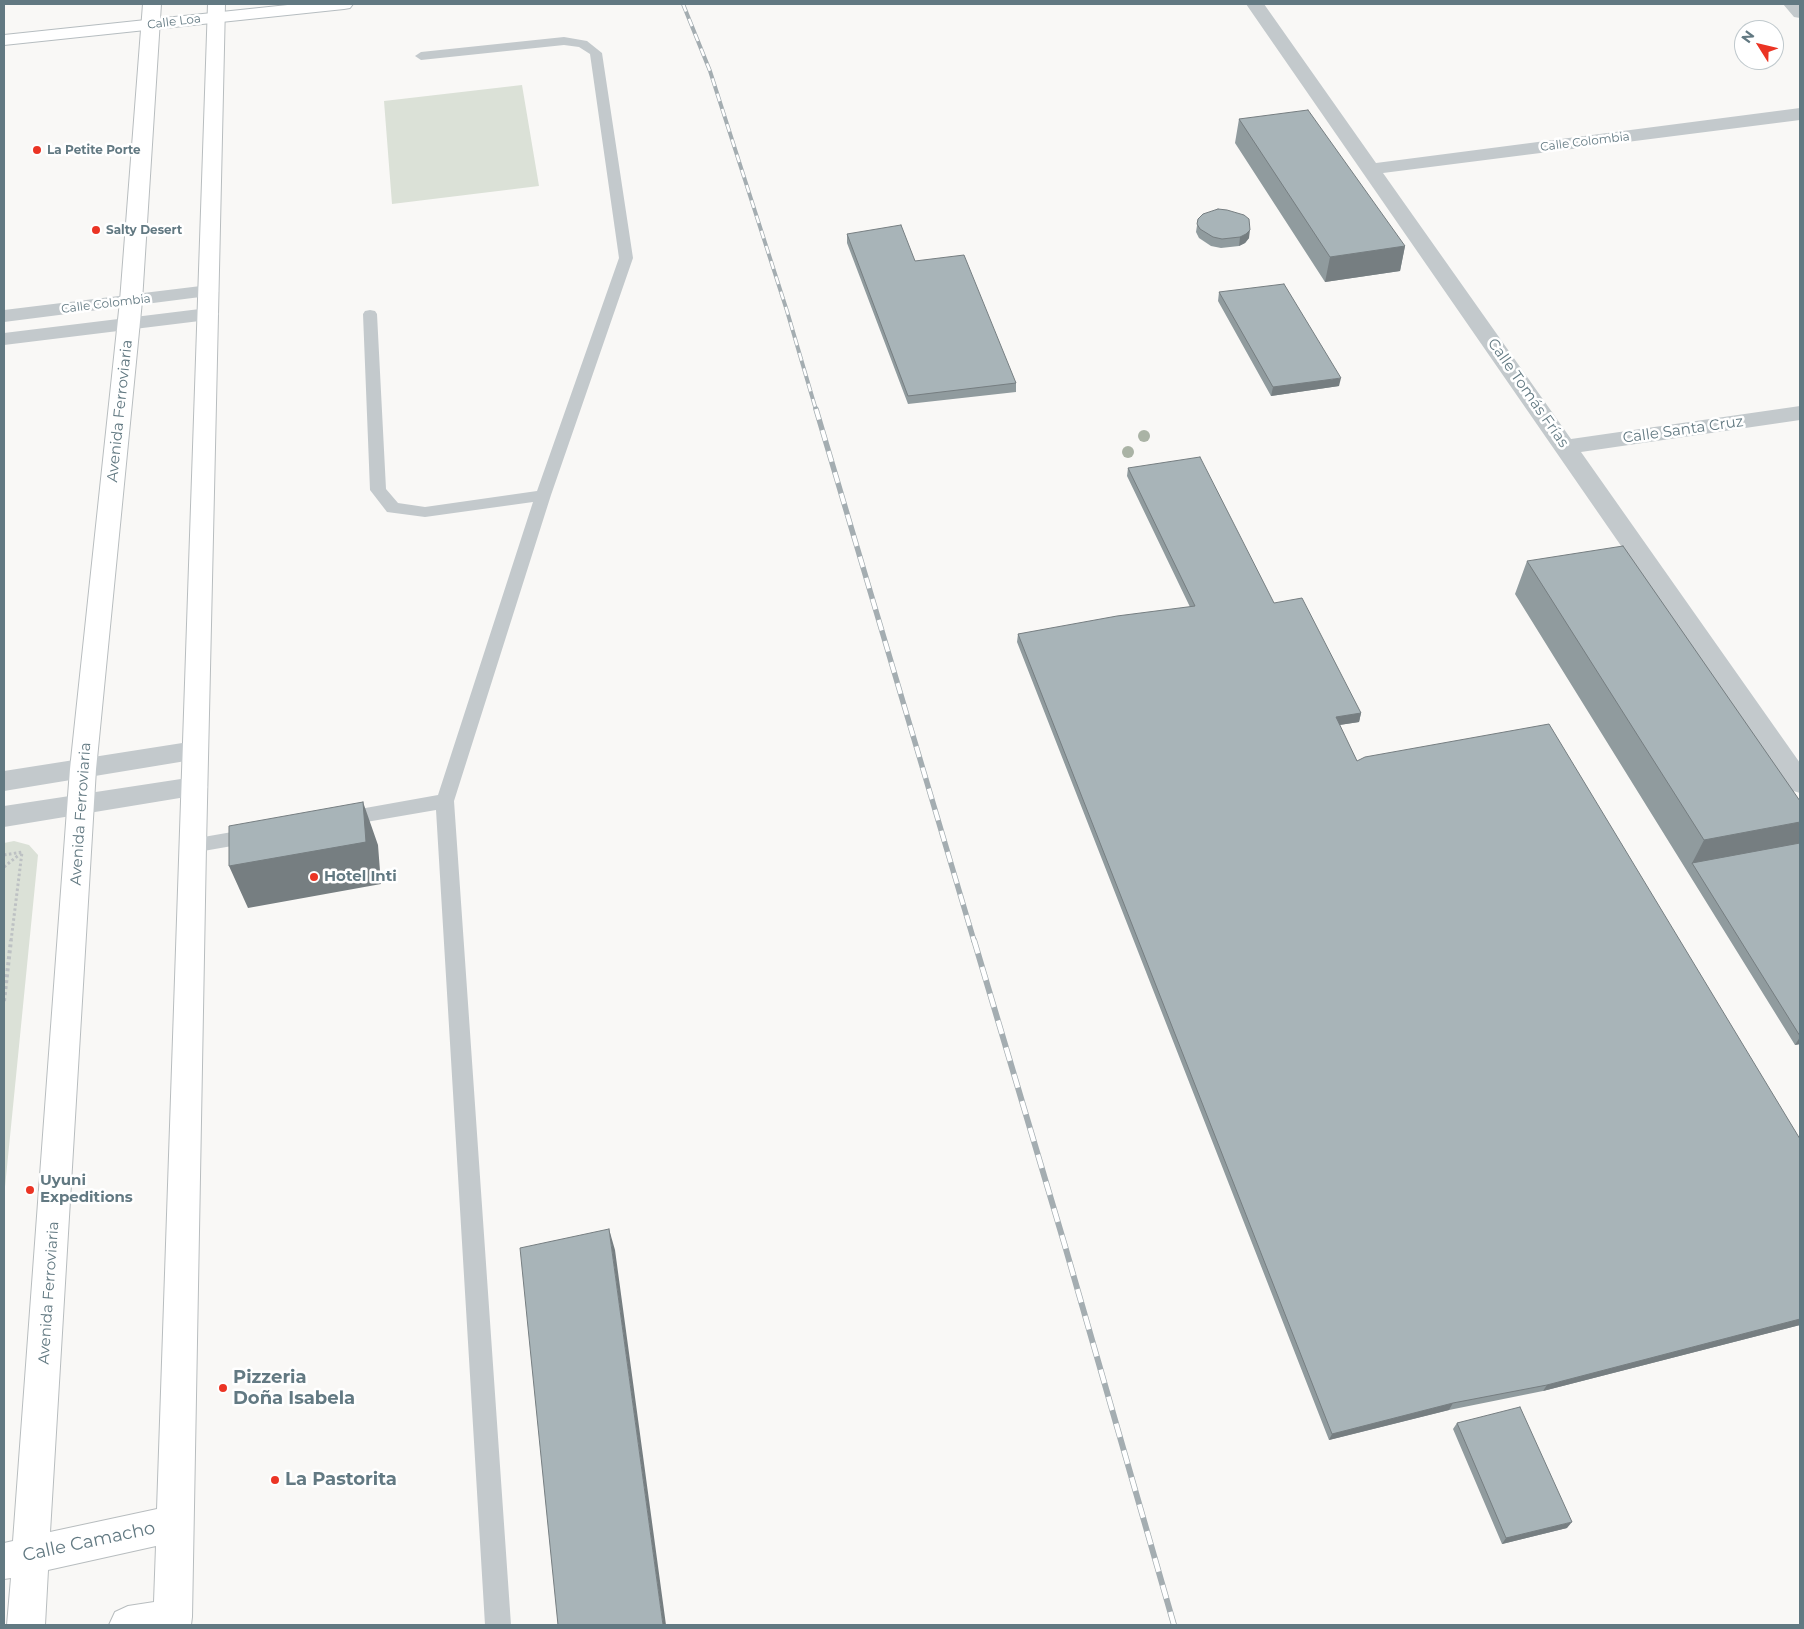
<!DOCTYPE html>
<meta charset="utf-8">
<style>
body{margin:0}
#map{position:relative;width:1804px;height:1629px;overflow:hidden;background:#f9f8f6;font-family:Montserrat,sans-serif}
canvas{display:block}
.frame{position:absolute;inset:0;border:5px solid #627982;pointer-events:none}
.north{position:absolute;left:1734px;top:20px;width:50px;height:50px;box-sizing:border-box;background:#fff;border:1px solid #c0c9cd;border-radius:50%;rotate:306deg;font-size:14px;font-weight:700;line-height:20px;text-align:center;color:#627982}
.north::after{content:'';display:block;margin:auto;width:18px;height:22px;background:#eb3424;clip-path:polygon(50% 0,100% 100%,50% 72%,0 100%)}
</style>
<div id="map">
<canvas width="1804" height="1629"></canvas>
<div class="frame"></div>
<div class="north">N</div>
</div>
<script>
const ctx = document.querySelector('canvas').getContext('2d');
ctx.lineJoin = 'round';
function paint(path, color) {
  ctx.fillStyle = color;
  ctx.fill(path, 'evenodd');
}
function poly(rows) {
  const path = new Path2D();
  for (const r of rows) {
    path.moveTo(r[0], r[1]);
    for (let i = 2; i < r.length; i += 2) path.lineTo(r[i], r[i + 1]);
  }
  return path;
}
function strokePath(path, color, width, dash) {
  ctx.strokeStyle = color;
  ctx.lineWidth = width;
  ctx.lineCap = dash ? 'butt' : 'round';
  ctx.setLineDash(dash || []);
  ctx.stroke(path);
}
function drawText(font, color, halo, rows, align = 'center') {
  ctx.font = font + ' Montserrat,sans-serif';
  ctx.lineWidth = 5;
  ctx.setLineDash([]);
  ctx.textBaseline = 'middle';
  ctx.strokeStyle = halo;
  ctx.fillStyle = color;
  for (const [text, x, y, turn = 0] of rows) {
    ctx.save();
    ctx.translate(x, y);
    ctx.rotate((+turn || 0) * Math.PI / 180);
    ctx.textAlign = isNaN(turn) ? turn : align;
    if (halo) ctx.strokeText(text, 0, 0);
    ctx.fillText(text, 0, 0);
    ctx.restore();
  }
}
const green = poly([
 [522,85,539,186,392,204,384,101],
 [14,841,29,845,38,855,4,1197,4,843]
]);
const pathFar1 = poly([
 [4,855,22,852,11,941],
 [4,867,20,854]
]);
const path = poly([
 [4,1001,11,940]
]);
const lane = poly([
 [564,37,587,41,602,53,633,258,551,495,454,801,511,1625,485,1625,436,810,343,826,336,824,334,819,336,814,343,812,438,795,533,502,425,517,387,512,370,490,363,314,365,311,370,310,375,311,377,314,386,489,398,503,425,507,537,491,619,258,590,54,579,47,564,45,421,60,415,56,421,52,564,37],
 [255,828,262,830,264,835,262,840,255,842,192,853,185,851,182,846,185,841,192,839,255,828]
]);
const street = poly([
 [1246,4,1264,4,1376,163,1800,108,1800,120,1383,173,1571,439,1800,406,1800,420,1581,452,1800,763,1800,793,1790,790,1246,4],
 [1783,4,1800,4,1800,18,1794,17,1783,4],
 [209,285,216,287,219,291,216,295,4,322,4,310,209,285],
 [208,308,216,309,219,314,216,319,4,345,4,333,208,308],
 [195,741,204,744,208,751,204,758,4,791,4,771,195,741],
 [194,777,204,780,208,787,204,794,4,827,4,806,194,777]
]);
const secondary = poly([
 [297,4,353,4,350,8,344,9,4,45,4,35,297,4]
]);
const highway = poly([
 [143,4,161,4,142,301,96,769,50,1532,157,1509,208,4,225,4,206,846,192,1617,191,1625,109,1625,115,1612,128,1606,154,1602,156,1546,48,1570,45,1625,7,1625,11,1578,4,1579,4,1543,13,1541,70,769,120,301,143,4]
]);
const railFar2 = poly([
 [683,4,710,71,787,311,816,410]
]);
const railFar1 = poly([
 [816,409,974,941]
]);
const rail = poly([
 [974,940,1065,1246,1174,1625]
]);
const trees = [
 [1144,436],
 [1128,452]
];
const wall = poly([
 [1239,119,1405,246,1400,271,1325,282,1235,143],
 [1198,219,1249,238,1245,243,1239,246,1221,248,1211,246,1199,238,1196,232],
 [847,234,915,261,1016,383,1016,392,908,404,847,243],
 [1219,292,1339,386,1271,396,1218,301],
 [1128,468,1274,603,1361,713,1359,722,1339,725,1357,761,1800,1139,1800,1325,1543,1391,1449,1410,1329,1440,1017,642,1018,634,1190,607,1127,476],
 [1527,561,1800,801,1800,1044,1795,1045,1515,594],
 [1457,1423,1567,1528,1502,1544,1453,1429]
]);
const shadedWall = poly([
 [1250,230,1249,238,1245,243,1239,246,1240,237],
 [1405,246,1400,271,1325,282,1330,257],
 [1341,378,1339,386,1271,396,1273,387],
 [1361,713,1359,722,1333,726,1336,717],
 [363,802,378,845,381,884,248,908,229,866],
 [1800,822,1800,842,1795,851,1692,863,1688,871,1704,840],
 [1800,1037,1800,1044,1795,1045],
 [609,1229,615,1250,666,1625,663,1625],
 [1800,1319,1800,1325,1543,1391,1547,1385],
 [1453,1403,1449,1410,1329,1440,1332,1434],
 [1572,1522,1567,1528,1502,1544,1506,1538]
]);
const building = poly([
 [1308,110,1405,246,1330,257,1239,119,1308,110],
 [1218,209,1227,210,1244,215,1249,219,1250,230,1246,234,1240,237,1222,239,1213,237,1200,229,1197,224,1198,219,1203,214,1218,209],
 [901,225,915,261,964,255,1016,383,908,396,847,234,901,225],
 [1284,284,1341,378,1273,387,1219,292,1284,284],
 [1200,457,1274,603,1302,598,1361,713,1336,717,1357,761,1365,757,1549,724,1800,1139,1800,1319,1547,1385,1453,1403,1332,1434,1018,634,1117,616,1195,606,1128,468,1200,457],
 [1623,546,1800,801,1800,822,1704,840,1527,561,1623,546],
 [363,802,366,842,229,866,229,826,363,802],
 [1800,843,1800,1036,1692,863,1800,843],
 [609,1229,663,1625,558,1625,520,1248,609,1229],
 [1520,1407,1572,1522,1506,1538,1457,1423,1520,1407]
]);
const markers = [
 [37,150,5,"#eb3424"],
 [96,230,5,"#eb3424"],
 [314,877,5,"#eb3424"],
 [30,1190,5,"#eb3424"],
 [223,1388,5,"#eb3424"],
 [275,1480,5,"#eb3424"]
];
const farStreetnames = [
 ["Calle Loa",174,22,-7],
 ["Calle Colombia",1585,142,-7],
 ["Calle Colombia",106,304,-7]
];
const farPoinames = [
 ["La Petite Porte",47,150],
 ["Salty Desert",106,230]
];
const streetNames = [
 ["Calle Tomás Frías",1528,393,55],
 ["Avenida Ferroviaria",120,411,-84],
 ["Calle Santa Cruz",1683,430,-8],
 ["Avenida Ferroviaria",81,814,-86],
 ["Avenida Ferroviaria",49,1293,-86]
];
const poiNames = [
 ["Hotel Inti",324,877],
 ["Uyuni",40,1181],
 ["Expeditions",40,1198]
];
const nearPoinames = [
 ["Pizzeria",233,1378],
 ["Doña Isabela",233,1399],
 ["La Pastorita",285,1480]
];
const nearStreetnames = [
 ["Calle Camacho",89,1542,-12]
];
paint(green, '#dbe1d7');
strokePath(secondary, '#b6bdc0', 2);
strokePath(highway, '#b8bdbf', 2);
strokePath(pathFar1, '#bdc1c3', 3, [2.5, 2.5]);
strokePath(path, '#bdc1c3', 4, [3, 3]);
paint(lane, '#c3c9cc');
paint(street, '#c3c9cc');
paint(secondary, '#fff');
paint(highway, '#fff');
strokePath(railFar2, '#a4adb1', 4);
strokePath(railFar1, '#a4adb1', 5.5);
strokePath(rail, '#a4adb1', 6);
strokePath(railFar2, '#fff', 2.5, [8]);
strokePath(railFar1, '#fff', 4, [11]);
strokePath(rail, '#fff', 4.5, [14]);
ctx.fillStyle = '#aab3a5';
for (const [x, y] of trees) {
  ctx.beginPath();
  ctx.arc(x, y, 6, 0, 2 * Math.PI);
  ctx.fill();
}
paint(wall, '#909b9e');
paint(shadedWall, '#767e81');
paint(building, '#a8b4b8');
strokePath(building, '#767e81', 1);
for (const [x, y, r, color] of markers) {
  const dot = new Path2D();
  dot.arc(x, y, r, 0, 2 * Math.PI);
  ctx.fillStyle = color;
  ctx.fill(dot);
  strokePath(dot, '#fff', 2);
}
drawText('12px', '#627982', '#fff', farStreetnames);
drawText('bold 12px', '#627982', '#fff', farPoinames, 'left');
drawText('15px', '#627982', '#fff', streetNames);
drawText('bold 15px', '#627982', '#fff', poiNames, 'left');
drawText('bold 18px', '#627982', '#fff', nearPoinames, 'left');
drawText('18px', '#627982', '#fff', nearStreetnames);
</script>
